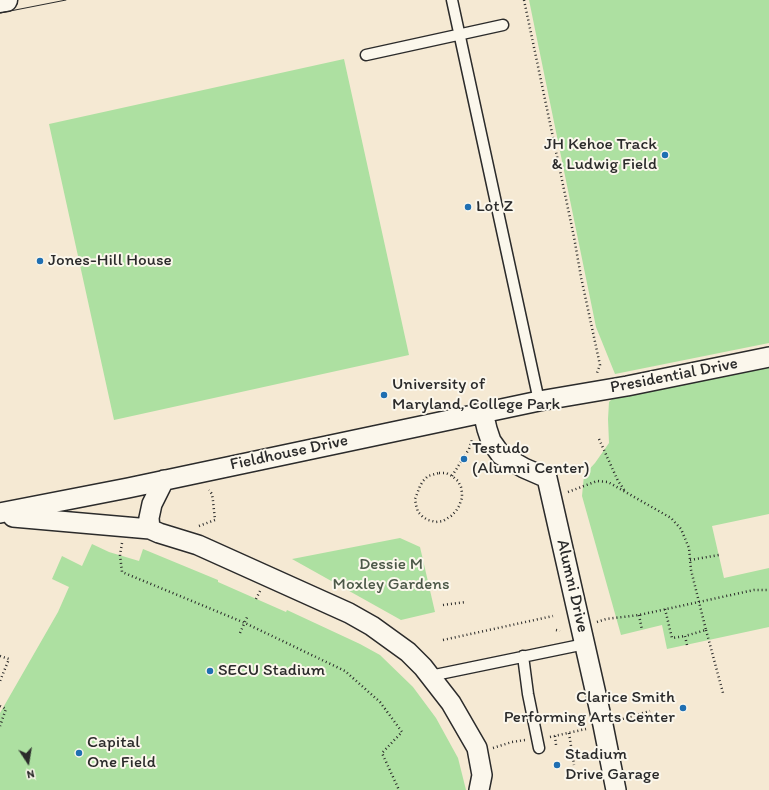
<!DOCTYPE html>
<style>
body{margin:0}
#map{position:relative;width:769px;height:790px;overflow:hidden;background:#fbf7ec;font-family:Itim,sans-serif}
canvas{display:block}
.north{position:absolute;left:8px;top:742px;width:40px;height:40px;-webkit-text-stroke:3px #fbf7ec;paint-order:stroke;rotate:168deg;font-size:11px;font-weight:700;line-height:16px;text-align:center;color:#2b2b2b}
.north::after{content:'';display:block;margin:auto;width:14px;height:18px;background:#2b2b2b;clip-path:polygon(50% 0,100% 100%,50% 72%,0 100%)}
</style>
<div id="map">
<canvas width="769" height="790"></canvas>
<div class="north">N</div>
</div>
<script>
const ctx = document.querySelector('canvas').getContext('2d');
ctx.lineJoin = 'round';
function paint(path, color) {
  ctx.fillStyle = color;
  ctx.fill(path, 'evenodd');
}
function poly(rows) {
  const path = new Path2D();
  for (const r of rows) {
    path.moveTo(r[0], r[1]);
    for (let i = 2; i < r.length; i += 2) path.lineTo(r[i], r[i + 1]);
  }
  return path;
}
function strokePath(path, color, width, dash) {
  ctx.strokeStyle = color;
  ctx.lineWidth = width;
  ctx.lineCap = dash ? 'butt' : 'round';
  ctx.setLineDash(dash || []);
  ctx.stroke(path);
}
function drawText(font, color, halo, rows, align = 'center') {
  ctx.font = font + ' Itim,sans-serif';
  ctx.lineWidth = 4;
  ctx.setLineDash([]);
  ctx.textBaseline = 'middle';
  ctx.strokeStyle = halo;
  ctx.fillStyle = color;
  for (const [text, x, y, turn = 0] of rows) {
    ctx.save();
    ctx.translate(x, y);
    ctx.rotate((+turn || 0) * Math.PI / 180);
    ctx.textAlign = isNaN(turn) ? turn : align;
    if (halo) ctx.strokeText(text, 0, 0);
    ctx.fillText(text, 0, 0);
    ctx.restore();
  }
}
const built = poly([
 [0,0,769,0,769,790,0,790]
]);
const green = poly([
 [529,0,769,0,769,343,615,374,596,327],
 [344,59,409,355,114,420,49,124],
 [769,361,769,514,712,526,724,578,769,568,769,627,667,649,662,625,621,635,582,496,584,475,595,463,609,443,608,419,609,402,617,394],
 [400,538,420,547,435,612,401,620,292,559],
 [92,544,109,552,139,561,143,549,218,580,218,582,286,612,287,610,360,644,380,655,413,687,436,718,458,758,466,790,0,790,0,713,58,612,69,587,52,579,62,556,82,566]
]);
const path = poly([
 [524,0,574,237,581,277,600,365,597,373],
 [599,439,618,481,625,491],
 [439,473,446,473,452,476,458,481,461,487,462,493,462,498,459,506,456,511,451,516,443,521,436,522,428,520,423,517,418,512,416,505,415,499,420,486,423,481,428,476,439,473],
 [452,476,469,449,472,440],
 [568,492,597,481,608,482,671,518,681,529,689,548,691,570,706,630,685,636,687,645],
 [199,526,215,520,213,501,212,494,209,490],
 [122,543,120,555,122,572,245,623,345,671,380,702,402,732,382,753,399,790],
 [690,560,719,555],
 [256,599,260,591],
 [443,605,466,602],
 [665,609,672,638,685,636],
 [639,615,642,630],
 [597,622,606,619,639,615,754,590,769,590],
 [556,630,560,631],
 [706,630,723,693],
 [240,633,248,615],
 [443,640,553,616],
 [0,656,9,659,0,681],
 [0,706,6,709,0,726],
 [619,720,650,711],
 [569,733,574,765],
 [555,736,556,745],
 [550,737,586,729],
 [493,748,512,742,525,740]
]);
const service = poly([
 [452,0,539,401],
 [366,55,503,25],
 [523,656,528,694,539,748],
 [430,676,585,644]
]);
const minor = poly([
 [483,412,487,429,491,441,501,455,524,468,547,478,603,725,616,790],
 [0,513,128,488,539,401,627,386,769,357],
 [13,517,150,529,159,533,198,545,238,563,349,613,372,626,408,652,423,667,451,703,477,748,482,775,479,790],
 [150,529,149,518,152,504,164,480]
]);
const tertiary = poly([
 [0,1,6,0]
]);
const tram = poly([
 [0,13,66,0]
]);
const markers = [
 [665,155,4,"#1f6fb2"],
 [468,207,4,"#1f6fb2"],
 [40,261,4,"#1f6fb2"],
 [384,395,4,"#1f6fb2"],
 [464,459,4,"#1f6fb2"],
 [210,671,4,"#1f6fb2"],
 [683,708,4,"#1f6fb2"],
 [79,753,4,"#1f6fb2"],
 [557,765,4,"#1f6fb2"]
];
const poiNames = [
 ["JH Kehoe Track",657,145,"right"],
 ["& Ludwig Field",657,165,"right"],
 ["Lot Z",476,207],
 ["Jones-Hill House",48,261],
 ["University of",392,385],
 ["Maryland, College Park",392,405],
 ["Testudo",472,449],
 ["(Alumni Center)",472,469],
 ["SECU Stadium",218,671],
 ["Clarice Smith",675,698,"right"],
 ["Performing Arts Center",675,718,"right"],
 ["Capital",87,743],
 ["One Field",87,763],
 ["Stadium",565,755],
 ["Drive Garage",565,775]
];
const streetNames = [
 ["Presidential Drive",674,376,-11],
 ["Fieldhouse Drive",289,453,-12],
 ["Alumni Drive",572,586,77]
];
const parkNames = [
 ["Dessie M",391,565],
 ["Moxley Gardens",391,585]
];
paint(built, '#f5e9d3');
paint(green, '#ade0a1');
strokePath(service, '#2b2b2b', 13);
strokePath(minor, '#2b2b2b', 22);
strokePath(tertiary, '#2b2b2b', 25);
strokePath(path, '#2b2b2b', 2.5, [1, 3]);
strokePath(service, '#fbf7ec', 10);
strokePath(minor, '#fbf7ec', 19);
strokePath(tertiary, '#fbf7ec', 22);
strokePath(tram, '#2b2b2b', 1);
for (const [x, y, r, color] of markers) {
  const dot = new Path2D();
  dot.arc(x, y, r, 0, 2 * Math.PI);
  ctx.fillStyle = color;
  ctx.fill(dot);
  strokePath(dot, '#fbf7ec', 1.5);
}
drawText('17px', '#2b2b2b', '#fbf7ec', poiNames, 'left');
drawText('17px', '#2b2b2b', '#fbf7ec', streetNames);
drawText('17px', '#4c5848', '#fbf7ec', parkNames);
</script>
